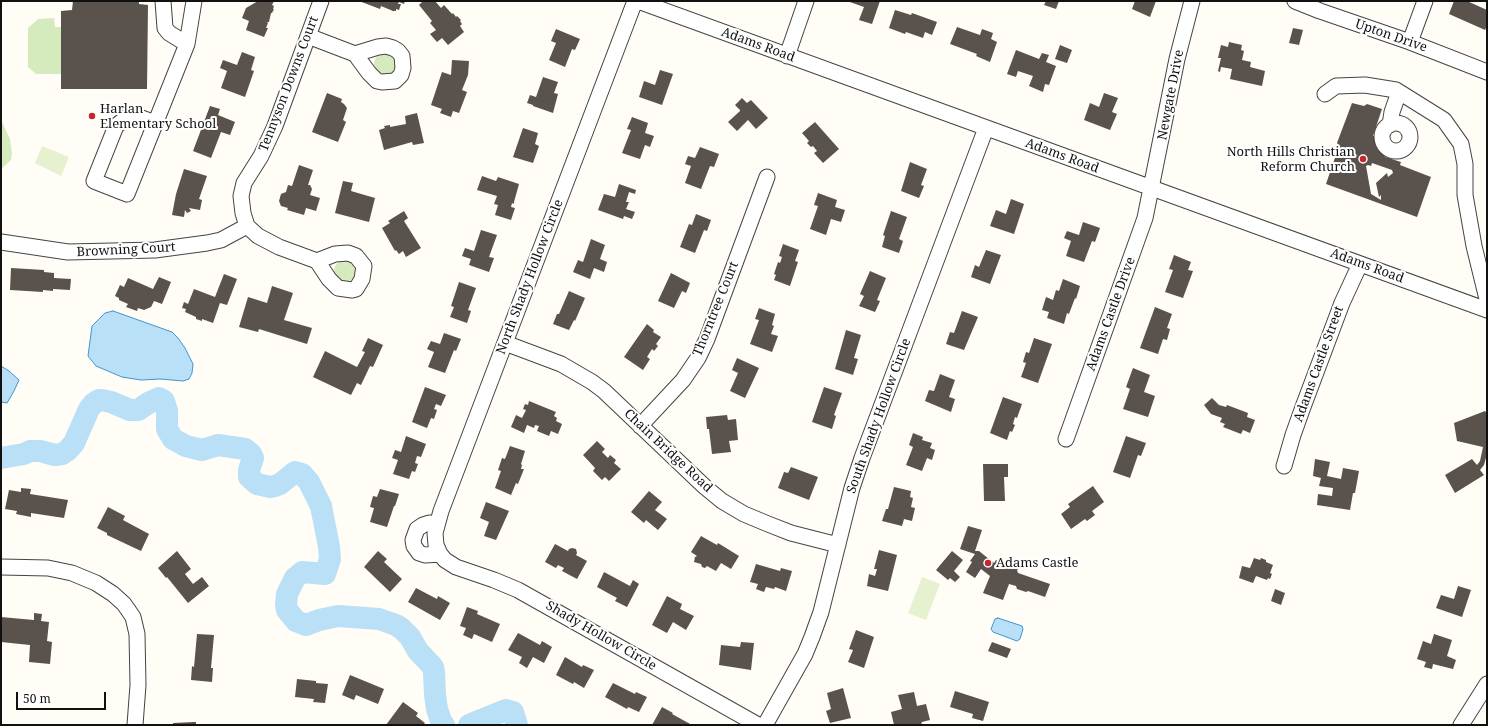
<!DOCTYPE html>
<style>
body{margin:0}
#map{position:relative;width:1488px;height:726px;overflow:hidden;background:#fffdf5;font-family:"Noto Serif",serif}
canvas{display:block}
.frame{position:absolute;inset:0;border:2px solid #111;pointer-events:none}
.scale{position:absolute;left:16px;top:692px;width:90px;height:18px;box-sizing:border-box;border:2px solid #111;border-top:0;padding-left:5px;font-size:12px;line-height:14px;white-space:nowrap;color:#111;-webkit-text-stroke:3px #fff;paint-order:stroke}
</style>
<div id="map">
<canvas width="1488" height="726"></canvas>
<div class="frame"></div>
<div class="scale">50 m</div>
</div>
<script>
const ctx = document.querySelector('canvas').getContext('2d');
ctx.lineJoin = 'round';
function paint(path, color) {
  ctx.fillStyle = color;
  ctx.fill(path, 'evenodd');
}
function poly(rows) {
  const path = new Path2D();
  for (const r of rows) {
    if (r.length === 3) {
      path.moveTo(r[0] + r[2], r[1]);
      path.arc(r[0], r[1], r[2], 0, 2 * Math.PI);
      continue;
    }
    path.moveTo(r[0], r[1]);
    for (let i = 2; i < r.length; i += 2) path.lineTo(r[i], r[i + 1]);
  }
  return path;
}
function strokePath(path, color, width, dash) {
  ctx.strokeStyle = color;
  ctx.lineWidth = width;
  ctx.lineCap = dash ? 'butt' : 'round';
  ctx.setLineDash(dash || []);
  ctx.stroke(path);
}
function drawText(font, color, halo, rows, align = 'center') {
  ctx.font = font + ' "Noto Serif",serif';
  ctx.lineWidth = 4;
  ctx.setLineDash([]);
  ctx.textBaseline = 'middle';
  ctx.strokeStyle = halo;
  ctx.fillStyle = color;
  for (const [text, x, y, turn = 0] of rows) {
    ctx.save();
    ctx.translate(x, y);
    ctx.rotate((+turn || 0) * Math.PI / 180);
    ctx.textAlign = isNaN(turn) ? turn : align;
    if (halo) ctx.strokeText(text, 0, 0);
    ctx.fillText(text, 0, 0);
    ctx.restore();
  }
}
const green = poly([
 [54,18,55,27,61,27,61,74,36,74,28,67,28,28,38,19],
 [385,64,11],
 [1,120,10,139,12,153,11,160,1,169],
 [345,271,11]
]);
const pitch = poly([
 [42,146,69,157,61,176,35,163],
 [922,577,940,584,926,620,908,613]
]);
const water = poly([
 [113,311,172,332,178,338,185,348,193,364,192,373,189,379,183,381,160,379,141,380,122,377,96,366,88,356,92,326,105,313,113,311],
 [1,366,9,371,19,380,14,391,7,403,1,402,1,366],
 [998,618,1022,626,1023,629,1020,639,1017,641,993,632,991,629,995,619,998,618]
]);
const river = poly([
 [1,458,24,454,30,451,40,451,55,455,62,454,68,450,74,443,89,409,93,404,99,400,102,400,111,402,130,410,138,410,150,402,159,398,164,401,167,411,167,429,173,439,186,446,202,450,218,445,245,449,251,454,253,458,249,470,249,477,257,484,270,487,275,486,280,484,295,472,302,474,309,482,321,506,329,547,330,559,325,574,302,572,295,578,287,594,286,605,287,610,296,621,306,625,319,620,338,616,379,619,396,625,402,629,410,637,418,651,433,667,434,672,435,695,437,709,441,721,444,725],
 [469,725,506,710,513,712,517,725]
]);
const building = poly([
 [73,1,139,1,139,4,148,5,147,89,61,89,61,11,72,10],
 [258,1,274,1,272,5,274,6,273,9,274,9,272,13,271,13,269,22,267,22,268,23,266,28,268,28,264,37,246,30,249,21,242,18,246,8],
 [359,1,405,1,404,4,399,2,398,4,401,4,399,10,396,9,396,11,393,11,381,6,380,9],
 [423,1,435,1,441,8,444,5,452,14,453,13,456,17,457,16,461,20,460,21,462,24,460,26,464,32,448,45,442,38,437,42,430,34,436,30,430,23,432,21,419,5],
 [847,1,880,1,872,24,859,20,864,7],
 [1046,1,1059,1,1056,9,1044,5],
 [1135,1,1156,1,1150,17,1132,9],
 [1454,1,1467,1,1487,10,1487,26,1485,30,1449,14],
 [895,10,911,15,912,13,937,22,932,35,925,32,923,38,906,32,905,34,889,28],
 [957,27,980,35,982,29,993,33,991,39,997,42,990,62,976,56,977,54,950,44],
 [1293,28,1303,30,1299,45,1289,43],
 [556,29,580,39,575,50,572,49,565,67,549,60,556,43,551,41],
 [1229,42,1242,45,1241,50,1244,51,1242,60,1251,62,1250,67,1265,71,1262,86,1230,79,1232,69,1221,67,1220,72,1218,71,1221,58,1218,58,1221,45,1228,47],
 [1060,45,1072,50,1067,63,1055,59],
 [1016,50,1039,59,1042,53,1049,55,1046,62,1056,66,1049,85,1045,84,1043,92,1029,86,1033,76,1018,71,1016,77,1007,74],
 [242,52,255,57,251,70,254,71,245,97,221,88,227,71,220,68,223,60,237,65],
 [452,60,469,61,468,75,462,90,467,92,459,113,453,111,451,117,440,113,442,109,431,105,442,72,451,75],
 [660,70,673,74,662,105,639,97,644,81,655,85],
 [543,77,558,82,554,93,558,94,553,113,533,106,533,105,527,103,530,95,536,97],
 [327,93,342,99,341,102,344,104,347,108,343,120,346,122,338,142,312,132],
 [1104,93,1118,98,1112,112,1117,114,1110,130,1084,120,1090,103,1099,107],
 [742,98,747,103,751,100,768,118,756,129,748,120,737,131,728,122,740,111,740,110,735,105],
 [1352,103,1364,106,1367,104,1382,109,1373,136,1376,136,1376,144,1378,150,1383,153,1385,157,1401,162,1400,165,1431,177,1417,217,1326,184,1339,146,1337,143],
 [1372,163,1392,170,1393,173,1388,177,1387,173,1376,183,1379,197,1381,195,1381,200,1371,194,1366,166,1368,165,1371,166],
 [210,106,220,109,218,115,235,122,230,135,221,132,211,158,193,151],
 [417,113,424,143,413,145,412,142,384,150,379,130,385,128,384,126,390,125,390,127,406,124,405,116],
 [632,117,648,123,645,133,654,136,650,147,645,145,640,159,622,153,631,130,627,129],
 [815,122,839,149,823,163,814,153,817,151,813,146,811,147,807,143,809,141,802,133],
 [523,128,538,133,535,144,539,146,533,163,513,157],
 [700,147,719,154,714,167,710,166,701,189,685,183,691,166,685,164,688,156,695,158],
 [910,162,927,169,921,185,924,186,919,198,901,191],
 [299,165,313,170,308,185,310,185,312,189,310,195,320,198,316,211,306,208,304,215,287,210,288,208,281,206,279,201,281,194,286,192,288,185,292,186],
 [184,169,207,176,199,199,202,200,200,210,189,208,191,211,187,213,185,210,184,217,172,215,176,194],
 [482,176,496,181,498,177,519,184,514,202,514,204,512,203,511,207,515,208,511,220,495,215,498,205,494,204,497,196,477,190],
 [343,181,353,183,351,191,375,198,369,222,335,213],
 [619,184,636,190,635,194,629,192,626,202,629,202,626,209,635,212,632,219,624,216,623,219,598,210,604,194,615,197],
 [818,193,837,200,835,207,845,210,841,222,831,219,826,235,810,229,818,206,814,205],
 [1011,199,1024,204,1014,234,990,226,996,210,1006,214],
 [404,211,408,218,404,221,421,248,406,257,403,251,399,254,396,250,395,251,382,228,390,223,388,221],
 [891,211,907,217,899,239,903,241,899,253,882,247,885,236,883,235],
 [696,214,711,220,707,231,704,230,695,253,680,247,689,224,692,225],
 [1083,222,1100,228,1095,242,1092,241,1084,262,1066,256,1071,241,1064,238,1067,231,1079,235],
 [481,230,497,235,489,257,494,258,489,272,469,265,471,259,462,256,465,248,474,251],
 [591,239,605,245,600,259,607,262,604,272,594,268,590,279,573,272,578,260,583,262],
 [783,244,799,250,795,261,798,262,790,286,774,280,776,275,774,274,778,262,780,263,782,257,779,256],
 [986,250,1001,255,990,284,971,277,975,265,979,267],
 [1174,255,1191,262,1188,270,1193,271,1183,298,1165,292,1173,270,1169,269],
 [11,268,44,270,44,272,54,273,54,278,71,279,70,290,53,289,53,291,43,290,43,292,10,290],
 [870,271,886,278,877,300,880,301,875,312,859,306,864,296,860,294],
 [671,273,690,283,686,293,682,291,674,308,658,301],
 [224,274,237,279,227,305,220,303,213,323,202,319,202,321,196,319,196,317,185,312,186,309,182,308,184,302,188,304,194,289,215,297],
 [159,277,171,282,162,304,154,301,151,307,144,310,138,308,137,311,126,307,128,304,119,300,119,298,115,296,120,285,124,287,128,278,153,289],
 [1063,279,1080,286,1076,299,1075,298,1069,314,1067,313,1064,324,1047,318,1049,312,1042,310,1046,297,1053,300,1056,290,1059,291],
 [459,282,476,288,468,310,471,311,467,323,450,317,454,307,451,306],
 [272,286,293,293,284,320,312,328,307,344,259,329,258,332,239,327,248,297,267,303],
 [569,291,585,298,575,321,574,320,569,330,553,324,557,314,559,314],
 [1155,307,1172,314,1167,328,1170,329,1167,340,1163,339,1158,354,1140,348],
 [759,308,775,314,772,325,774,326,771,334,778,336,772,352,750,344,759,320,755,319],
 [962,311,978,317,964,350,946,344,950,332,954,333],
 [647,324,654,330,653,332,661,337,656,344,658,346,654,351,652,349,647,357,650,359,643,370,624,357],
 [846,330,861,335,854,358,858,359,853,375,835,369],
 [444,333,461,339,456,351,454,350,445,373,428,367,434,352,427,349,431,341,440,344],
 [368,338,383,345,373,367,370,366,361,385,357,383,351,395,313,377,325,351,357,367,365,352,362,351],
 [1034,338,1052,344,1038,383,1021,377,1026,363,1023,362,1026,352,1029,353],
 [737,358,759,368,745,398,730,391,738,373,732,370],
 [1133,368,1150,375,1144,392,1155,396,1148,417,1123,409,1130,389,1126,387],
 [940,374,955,380,949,397,955,399,951,412,925,401,929,390,934,391],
 [425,387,446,395,441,406,436,404,434,409,437,410,434,419,431,418,427,428,412,422],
 [824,387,842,393,834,415,836,416,832,429,812,422],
 [1003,397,1022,404,1017,418,1015,417,1013,424,1015,425,1012,432,1010,431,1007,440,990,433],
 [1212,398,1219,405,1226,407,1227,405,1248,413,1247,417,1255,420,1250,433,1243,430,1241,434,1223,427,1225,424,1220,422,1222,418,1211,414,1204,405],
 [529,401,556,412,554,416,557,418,556,421,562,424,558,434,551,431,549,436,537,431,539,426,535,425,534,428,527,425,524,433,511,427,516,415,522,418,526,410,523,409,525,404,528,405],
 [1485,411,1487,414,1487,454,1484,465,1480,470,1484,475,1455,493,1445,475,1472,459,1477,465,1480,461,1483,447,1457,441,1454,423],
 [727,415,728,420,736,419,738,440,729,441,731,452,712,454,709,429,707,429,706,417],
 [913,433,923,437,922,440,932,443,930,448,935,450,932,460,927,458,922,471,906,465,913,447,909,445],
 [406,436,426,444,421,457,417,456,415,463,418,464,415,472,412,471,409,479,393,474,398,460,392,458,395,450,401,452],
 [1126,436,1146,443,1141,456,1138,455,1130,478,1113,472],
 [597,441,605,449,602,452,608,458,610,455,616,460,614,463,621,469,609,481,605,477,602,480,593,471,595,468,583,455],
 [510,446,525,451,521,464,522,465,521,469,524,469,518,484,516,483,511,495,495,488,501,471,498,470,502,458,505,459],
 [1315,459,1330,462,1327,476,1341,479,1343,468,1359,471,1355,493,1353,493,1350,510,1317,505,1318,494,1332,496,1333,488,1319,486,1321,478,1313,476],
 [983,464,1008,464,1008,477,1004,477,1005,501,984,501],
 [791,467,818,477,809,500,778,488,784,472,788,473],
 [1093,486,1104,502,1092,511,1095,515,1087,521,1085,519,1071,529,1061,514,1070,507,1068,504],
 [894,487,911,491,910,497,913,498,911,507,915,508,912,521,904,519,902,526,882,521,886,509,888,509],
 [21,488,31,489,30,494,68,500,64,518,31,513,31,517,16,514,17,511,5,509,9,490,21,492],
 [380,489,399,494,395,506,394,506,387,527,370,522,374,508,370,507,373,496,377,497],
 [649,491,662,502,655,510,667,519,658,530,646,520,644,523,631,512],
 [486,502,509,511,496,540,484,536,489,522,480,518],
 [108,507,125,516,123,520,149,534,141,551,107,535,107,533,97,528],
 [968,526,982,530,975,551,979,551,994,563,996,560,1008,565,1012,560,1017,561,1020,567,1017,570,1018,573,1050,584,1045,597,1028,591,1026,592,1017,589,1016,586,1009,584,1003,600,983,593,990,576,981,569,975,578,966,572,972,562,970,561,975,554,960,549],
 [701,536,717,545,718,543,739,556,731,569,721,563,716,571,707,566,705,568,702,567,701,564,694,562,695,557,697,556,691,552],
 [555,544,568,551,569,549,572,548,576,549,577,553,576,555,587,561,577,579,562,571,564,568,558,565,556,568,545,562],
 [879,550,897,555,888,591,867,586,869,574,875,576,877,569,874,569],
 [177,551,191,569,185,574,193,584,202,577,209,586,188,603,167,577,166,578,158,568],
 [378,551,387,559,384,562,402,579,390,592,364,567],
 [952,551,963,560,954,571,960,577,955,582,950,578,948,580,936,570],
 [1254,558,1260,560,1261,558,1266,560,1266,562,1273,565,1270,573,1272,574,1270,579,1268,578,1267,580,1256,576,1253,583,1239,578,1242,566,1250,568],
 [756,564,780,571,781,568,792,571,786,591,775,587,774,589,766,587,764,592,756,589,758,584,750,582],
 [604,572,630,586,633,580,639,584,627,607,615,601,617,598,597,587],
 [1458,586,1471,590,1462,617,1436,608,1441,595,1454,599],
 [416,588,437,599,438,596,450,603,440,620,408,602],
 [1275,589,1285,593,1281,605,1271,601],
 [667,596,682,604,680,609,694,616,686,630,673,622,667,633,652,625],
 [467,607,478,611,477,614,500,624,492,642,474,634,472,639,463,635,466,628,460,626],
 [34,613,42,614,41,621,49,622,47,641,52,642,50,664,29,662,30,645,1,642,1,617,34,620],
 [856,630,874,637,864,668,848,662,853,650,849,649],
 [518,633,540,645,542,641,552,647,544,663,533,657,527,668,519,663,522,657,508,650],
 [197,634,214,635,211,668,213,668,212,682,191,680,192,666,194,667],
 [1434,634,1452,640,1447,656,1456,660,1453,669,1433,664,1432,669,1424,667,1426,662,1417,659,1423,641,1431,644],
 [741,642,754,643,751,670,719,665,721,645,740,647],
 [992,642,1011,649,1007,658,988,651],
 [565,657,582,667,583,665,594,670,584,688,574,682,573,684,556,675],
 [350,675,384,689,378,704,356,695,354,700,342,695],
 [297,679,316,681,316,683,328,684,325,703,313,702,314,699,295,697],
 [613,683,635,694,636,692,647,697,639,712,628,707,627,709,605,697],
 [843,688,851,718,830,723,826,711,831,709,827,693],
 [955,691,989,702,983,721,972,718,973,714,950,707],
 [914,692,917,706,926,704,930,720,922,722,921,725,913,725,913,724,894,725,891,712,902,709,898,695],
 [403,702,418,713,416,716,425,723,423,725,386,725],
 [662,707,673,713,672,714,692,725,652,725],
 [194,722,196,722,196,725,173,725,173,723]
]);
const minor = poly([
 [163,1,165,28,169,33,187,44],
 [635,1,441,511,435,533,436,545,440,554,445,560,456,567,494,580,518,590,758,725],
 [638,1,1487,310],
 [1295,1,1320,11,1410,42,1487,72],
 [308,36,355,54,369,73,377,81,382,82,395,81,401,75,403,68,402,56,398,51,393,48,386,46,378,47,355,54],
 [1410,42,1425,1],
 [787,56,806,1],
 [1325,94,1336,86,1365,85,1396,90,1444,120,1461,144,1465,164,1465,195,1474,246,1487,299],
 [155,123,131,114,116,126,94,181,127,194,187,44,194,1],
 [1396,137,14],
 [1390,125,1392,112,1399,92],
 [1,242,68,252,155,250,207,243,221,240,247,226],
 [317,261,335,254,348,253,356,256,364,266,362,279,356,289,352,290,338,288,329,279,317,261,279,247,258,236,247,226,243,213,241,196,244,183,261,156,275,126,321,1],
 [505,343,561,364,592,382,604,391,705,487,722,501,744,514,768,524,791,533,838,545],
 [640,426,683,380,698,358,707,339,767,177],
 [1066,439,1145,218,1177,59,1192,1],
 [1284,466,1293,435,1303,407,1342,303,1360,264],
 [437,524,429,523,423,525,417,529,413,540,414,546,419,553,425,555,440,554],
 [1,567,48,568,72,573,96,583,113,594,124,604,133,617,137,634,138,685,135,725],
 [765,725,805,654,812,637,821,612,852,488,862,458,986,128],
 [1461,725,1487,684]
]);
const markers = [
 [92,116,4,"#c4262e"],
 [1363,159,4,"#c4262e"],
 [988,563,4,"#c4262e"]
];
const streetNames = [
 ["Upton Drive",1391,36,19],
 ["Adams Road",758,45,20],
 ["Tennyson Downs Court",289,84,-69],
 ["Newgate Drive",1171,95,-79],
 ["Adams Road",1062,156,20],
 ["Browning Court",126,250,-3],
 ["Adams Road",1367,266,20],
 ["North Shady Hollow Circle",530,277,-69],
 ["Thorntree Court",716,309,-68],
 ["Adams Castle Drive",1111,314,-70],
 ["Adams Castle Street",1319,364,-70],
 ["South Shady Hollow Circle",879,416,-70],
 ["Chain Bridge Road",668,451,43],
 ["Shady Hollow Circle",601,636,30]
];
const poiNames = [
 ["Harlan",100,109],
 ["Elementary School",100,124],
 ["North Hills Christian",1355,152,"right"],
 ["Reform Church",1355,167,"right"],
 ["Adams Castle",996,563]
];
paint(green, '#d5ebbd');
paint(pitch, '#e6f2cf');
paint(water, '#b9e0f7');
strokePath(water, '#3f96cf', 1);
strokePath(river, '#b9e0f7', 22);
paint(building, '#5a524d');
strokePath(minor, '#444', 17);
strokePath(minor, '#fff', 15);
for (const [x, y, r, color] of markers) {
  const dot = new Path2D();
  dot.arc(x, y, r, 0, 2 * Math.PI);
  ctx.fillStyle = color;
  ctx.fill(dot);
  strokePath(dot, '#fff', 1.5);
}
drawText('13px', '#111', '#fff', streetNames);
drawText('13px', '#111', '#fff', poiNames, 'left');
</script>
